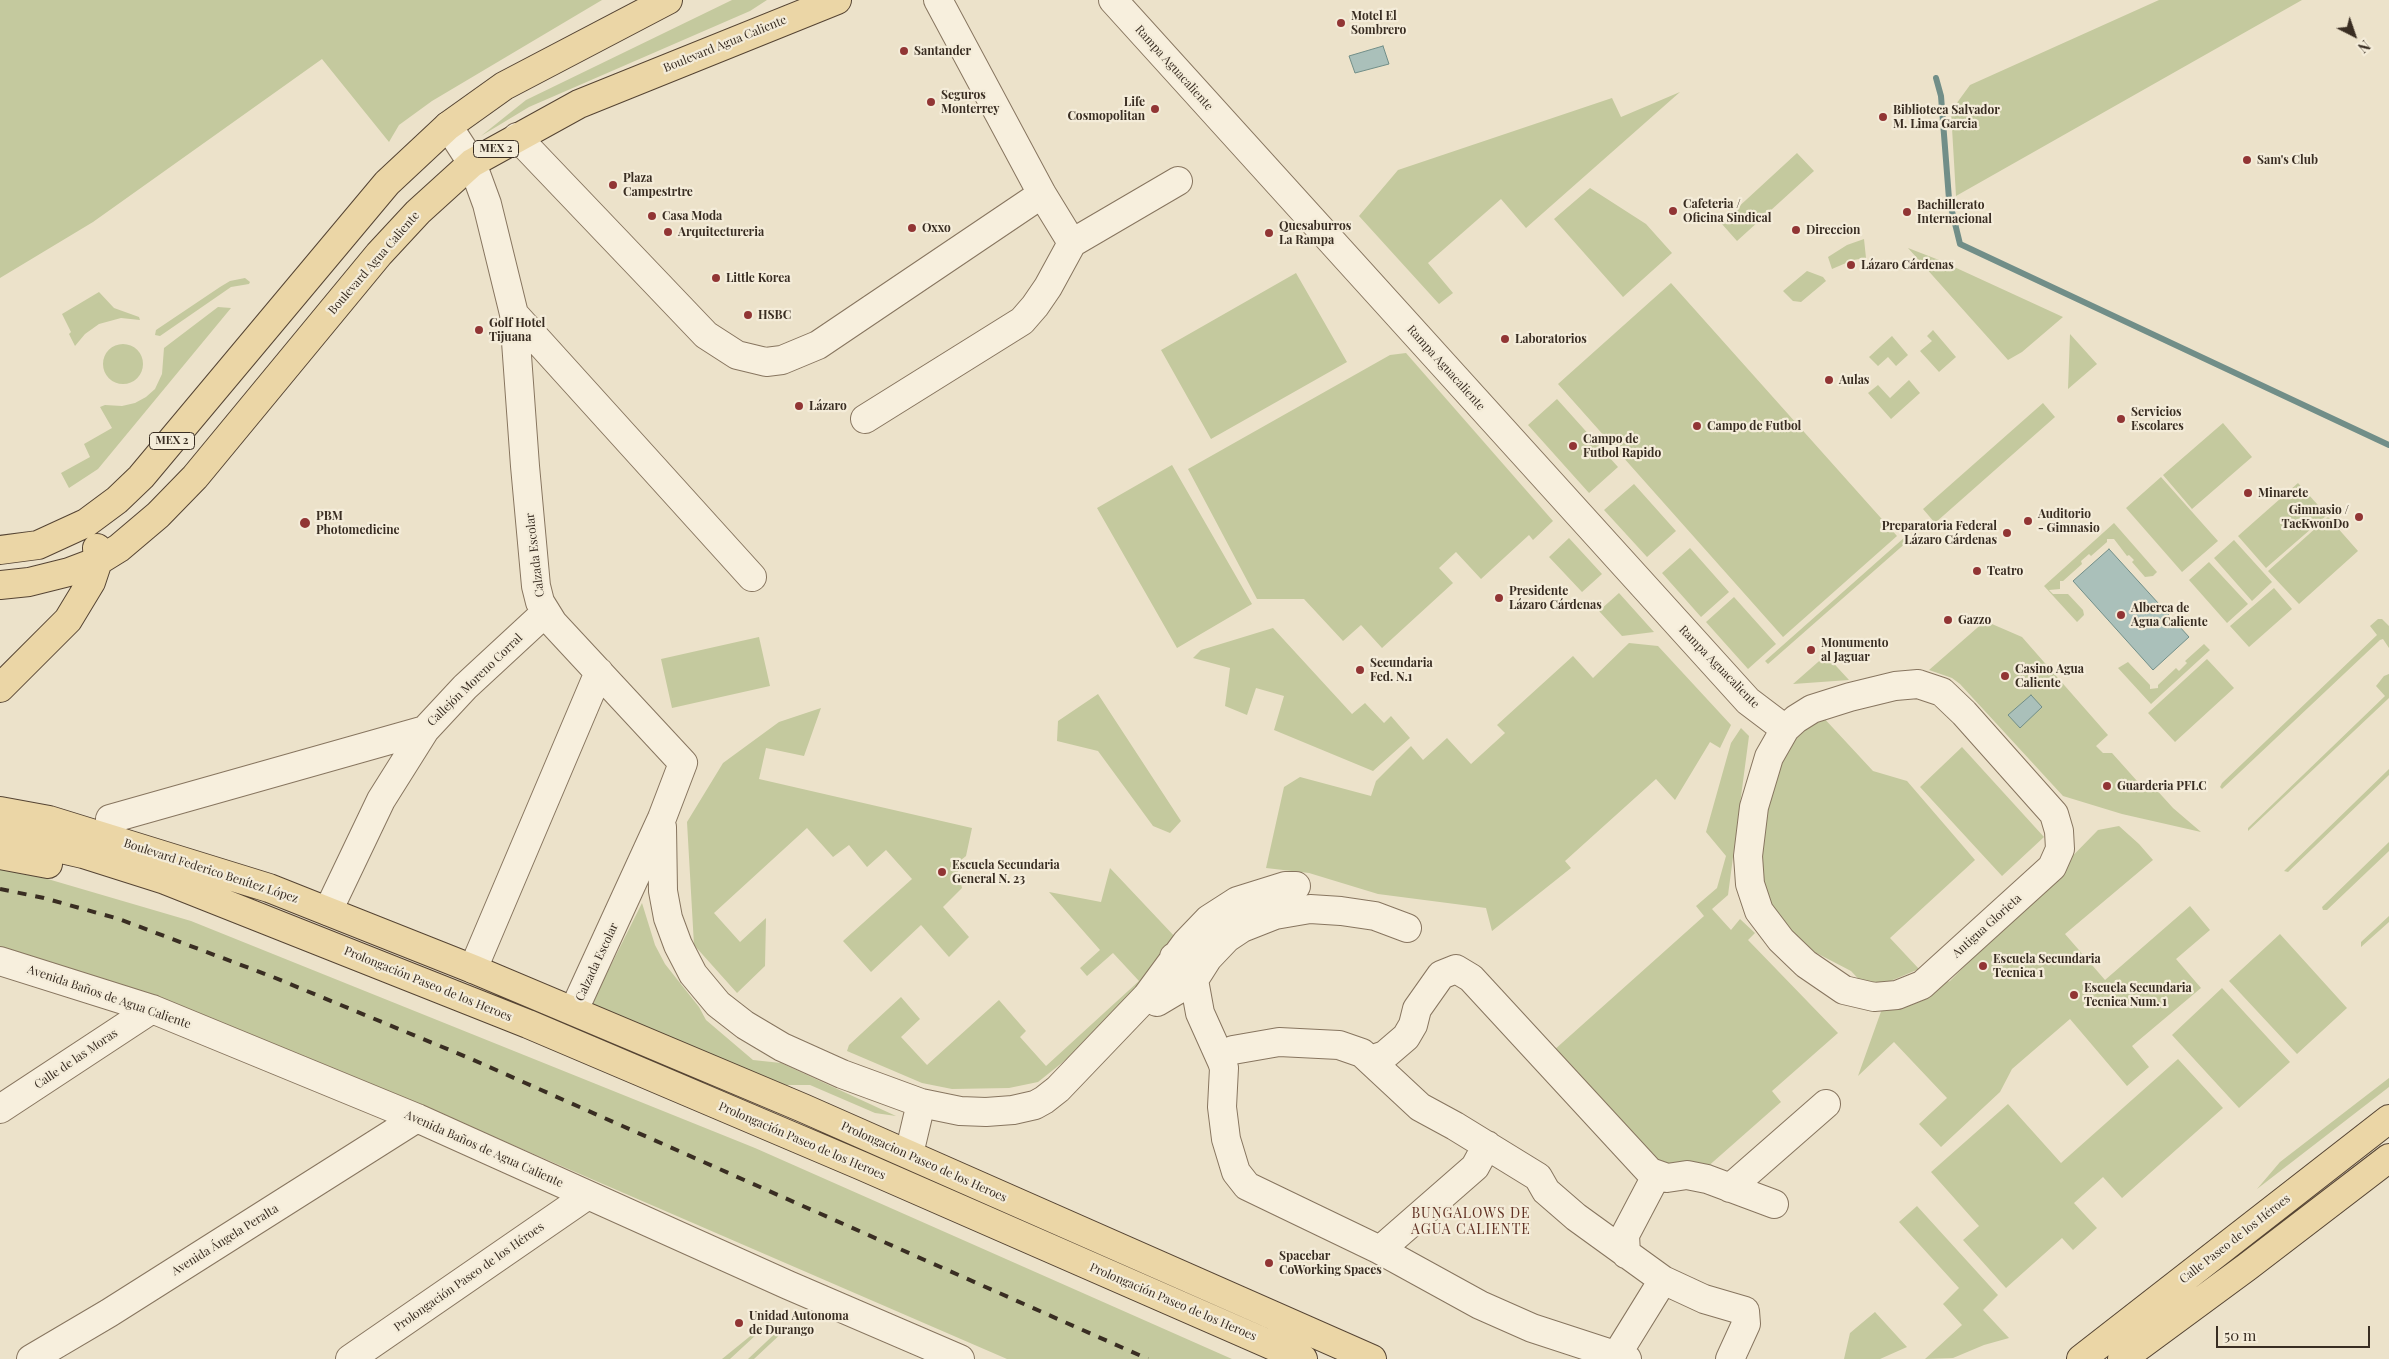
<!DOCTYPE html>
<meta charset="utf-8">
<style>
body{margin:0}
#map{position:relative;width:2389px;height:1359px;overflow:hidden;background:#ece2ca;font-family:"Playfair Display",serif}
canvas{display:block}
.north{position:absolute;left:2329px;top:10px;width:50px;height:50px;-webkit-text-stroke:4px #f4ecd9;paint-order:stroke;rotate:139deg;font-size:14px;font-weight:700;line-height:20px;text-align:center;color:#392d22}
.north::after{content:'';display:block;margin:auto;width:18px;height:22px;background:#392d22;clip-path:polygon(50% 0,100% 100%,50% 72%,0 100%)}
.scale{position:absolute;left:2216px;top:1326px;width:154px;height:22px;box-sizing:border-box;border:2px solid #392d22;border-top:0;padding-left:6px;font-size:15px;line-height:18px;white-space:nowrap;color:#392d22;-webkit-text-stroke:4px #f4ecd9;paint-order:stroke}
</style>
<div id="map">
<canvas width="2389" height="1359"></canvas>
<div class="north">N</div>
<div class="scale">50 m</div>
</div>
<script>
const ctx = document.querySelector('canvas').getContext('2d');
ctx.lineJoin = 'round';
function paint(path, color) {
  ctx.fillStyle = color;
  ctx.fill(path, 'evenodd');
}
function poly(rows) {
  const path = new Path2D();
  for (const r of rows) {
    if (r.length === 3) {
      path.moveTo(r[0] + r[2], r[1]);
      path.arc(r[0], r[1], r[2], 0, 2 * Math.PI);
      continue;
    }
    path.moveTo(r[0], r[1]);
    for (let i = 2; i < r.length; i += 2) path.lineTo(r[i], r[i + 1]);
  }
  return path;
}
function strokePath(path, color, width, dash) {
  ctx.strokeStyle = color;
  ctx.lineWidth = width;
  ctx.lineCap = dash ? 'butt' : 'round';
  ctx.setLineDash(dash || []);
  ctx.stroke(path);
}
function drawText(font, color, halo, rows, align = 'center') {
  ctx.font = font + ' "Playfair Display",serif';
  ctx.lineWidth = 4.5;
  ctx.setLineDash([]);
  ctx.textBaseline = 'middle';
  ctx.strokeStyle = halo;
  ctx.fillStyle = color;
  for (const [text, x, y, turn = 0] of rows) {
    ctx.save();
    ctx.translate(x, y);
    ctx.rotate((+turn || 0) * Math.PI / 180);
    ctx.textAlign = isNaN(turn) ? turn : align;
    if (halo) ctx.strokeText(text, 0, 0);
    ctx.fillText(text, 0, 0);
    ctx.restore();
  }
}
const green = poly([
 [0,0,602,0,432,101,399,125,389,142,322,59,93,222,0,278],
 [732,0,767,0,750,11,529,107,481,136,526,100],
 [2159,0,2302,0,1956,196,1951,111,1970,85],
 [1680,92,1526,228,1501,199,1428,263,1453,293,1439,304,1359,216,1398,170,1612,98,1621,117],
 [1797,153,1814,171,1737,241,1721,223],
 [1590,188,1646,224,1672,253,1623,297,1554,219],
 [1864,239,1866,258,1853,260,1832,269,1828,257,1847,245],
 [1908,248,1939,260,2063,317,2022,352,2008,360],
 [1807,271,1823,277,1826,281,1801,302,1793,301,1783,291],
 [1296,273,1347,362,1211,439,1161,350],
 [245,278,250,282,249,284,231,287,160,336,155,335,156,330,220,287,230,281],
 [1671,283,1897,536,1783,637,1558,384],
 [99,292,114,308,139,317,140,320,121,318,99,324,85,334,75,346,69,334,71,332,62,314],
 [218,307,231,308,98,469,69,488,61,473,90,457,84,444,112,428,100,407,105,405,122,406,135,403,146,397,155,389,162,374,164,348],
 [1933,330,1956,357,1939,372,1920,351,1932,341,1927,336],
 [2070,334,2097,364,2068,389],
 [1892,336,1908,355,1896,366,1888,357,1878,366,1869,357],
 [123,364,20],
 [1406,353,1553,521,1533,540,1529,535,1481,579,1456,552,1439,568,1453,583,1382,648,1361,625,1343,641,1304,599,1257,599,1188,469,1390,355],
 [1909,380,1920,393,1891,419,1868,393,1878,385,1890,398],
 [1557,399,1618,467,1589,493,1528,425],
 [2043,403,2055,417,1935,523,1923,509],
 [2223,423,2252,457,2192,509,2163,475],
 [1172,465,1252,604,1177,648,1097,508],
 [2161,477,2218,541,2182,572,2126,508],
 [2298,483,2327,515,2266,568,2238,536],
 [1634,484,1676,531,1647,557,1604,510],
 [2328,517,2358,551,2299,604,2268,571],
 [2114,523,2157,572,2153,576,2145,577,2132,562,2134,560,2129,555,2127,556,2114,539,2107,539,2107,542,2091,556,2089,554,2081,561,2082,564,2063,581,2060,581,2060,589,2049,590,2053,594,2068,594,2083,610,2084,615,2077,622,2044,586],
 [1905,537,1908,541,1768,664,1765,661],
 [1569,538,1602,574,1582,592,1549,557],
 [2234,540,2272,582,2252,601,2214,558],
 [1690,548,1729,592,1701,617,1662,573],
 [2209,562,2248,604,2227,623,2189,580],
 [2274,588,2292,609,2249,647,2230,626],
 [1619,593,1654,632,1622,636,1599,611],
 [1734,597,1776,644,1748,669,1706,622],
 [2378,619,2382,619,2389,626,2389,648,2383,639,2380,640,2222,789,2220,787,2222,783,2377,635,2370,626],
 [1985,621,2022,637,2108,735,2096,746,2103,753,2112,753,2146,791,2153,786,2173,808,2201,832,2122,814,2063,796,1960,684,1952,678,1929,670],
 [1273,628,1352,714,1365,703,1384,723,1391,716,1410,738,1373,771,1274,730,1284,696,1256,688,1247,715,1225,706,1230,668,1193,658,1201,650],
 [759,637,770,686,672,708,661,659],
 [1629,643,1658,646,1731,725,1720,748,1710,742,1675,800,1656,779,1565,861,1571,868,1492,931,1486,908,1378,894,1309,873,1266,868,1284,787,1300,777,1371,796,1376,781,1411,746,1423,760,1447,738,1471,764,1505,733,1497,725,1573,656,1593,678],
 [2204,644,2210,650,2151,704,2118,668,2128,662,2150,685,2150,689,2158,688,2158,685,2176,668,2179,671,2187,663,2185,661],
 [1826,655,1849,680,1793,684],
 [2207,659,2234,688,2175,742,2148,713],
 [2389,674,2389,698,2248,831,2248,828,2385,696,2376,686,2384,676],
 [1098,694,1181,821,1170,833,1153,826,1098,751,1057,741,1058,721],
 [821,708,804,756,766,748,759,779,972,828,966,856,956,864,962,888,943,907,969,937,949,957,921,925,871,972,843,941,912,879,886,850,867,867,849,845,833,857,807,828,714,913,740,942,766,918,765,966,737,993,694,945,687,822,723,763,779,722],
 [1821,715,1873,771,1907,781,1975,860,1890,938,1919,969,1869,990,1851,971,1803,946,1762,896,1753,868,1777,757],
 [1741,728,1749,736,1728,895,1712,909,1731,930,1740,919,1755,933,1748,940,1838,1033,1772,1091,1781,1102,1705,1169,1663,1172,1553,1051,1704,916,1696,906,1717,888,1726,856,1706,832,1731,743],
 [1962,747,2044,837,2002,876,1920,787],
 [2389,769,2389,775,2288,872,2284,871],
 [2119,826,2139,844,2153,860,2065,934,2105,980,2190,906,2210,930,2176,959,2201,988,2132,1046,2149,1067,2127,1086,2070,1019,2012,1069,2000,1092,1941,1147,1919,1124,1947,1098,1894,1042,1858,1076,1883,1006,1950,981,2098,830],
 [2389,842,2389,851,2327,910,2323,910,2322,907],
 [0,865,191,921,755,1148,1232,1359,1007,1359,506,1142,170,1005,0,949],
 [1110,868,1177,939,1154,969,1078,1050,1038,1082,1009,1088,952,1089,922,1083,847,1051,849,1045,901,997,920,1019,901,1037,927,1065,999,1000,1026,1031,1020,1037,1046,1066,1139,981,1113,953,1087,976,1080,968,1100,950,1049,892,1101,902],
 [642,903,655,945,665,964,699,1007,706,1020,753,1060,781,1063,896,1116,875,1113,810,1085,786,1085,591,1005],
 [2389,916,2389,922,2361,947,2361,942],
 [2280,934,2347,1008,2297,1054,2229,981],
 [2222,988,2290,1062,2239,1108,2172,1035],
 [2178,1059,2223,1108,2122,1198,2103,1177,2074,1203,2097,1228,2073,1250,2062,1238,2006,1288,1963,1240,1979,1226,1931,1172,2008,1104,2061,1163],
 [2389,1078,2389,1087,2257,1189,2280,1162],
 [1917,1206,1998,1295,1983,1310,2009,1338,1984,1345,1953,1358,1925,1359,1962,1325,1943,1304,1959,1288,1899,1222],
 [1875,1312,1907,1347,1880,1359,1844,1359,1850,1333],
 [770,1320,771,1321,730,1359,722,1359],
 [782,1327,785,1330,754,1359,748,1359]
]);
const water = poly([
 [1383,46,1389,64,1355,73,1349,56,1383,46],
 [2109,549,2189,637,2153,670,2073,581,2109,549],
 [2031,695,2042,707,2020,728,2008,715,2031,695]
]);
const stream = poly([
 [1936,78,1941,96,1949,199,1960,244,2389,445]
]);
const minor = poly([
 [938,0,1042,194,1072,243],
 [1113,0,1748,701,1785,729],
 [448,126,472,163,487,204,514,314,525,466,536,586,540,602,553,623,683,763,662,818,574,1010],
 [517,137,706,335,737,355,766,362,782,360,818,345,1042,194],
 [514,314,752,577],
 [865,419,1022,321,1035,306,1048,287,1072,243,1178,181],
 [1918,684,1942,692,1964,713,2054,814,2059,831,2060,849,2052,867,1922,985,1897,995,1874,997,1844,990,1806,964,1781,940,1759,911,1750,884,1748,856,1754,807,1769,757,1785,729,1796,719,1812,709,1850,697,1895,686,1918,684],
 [110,819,425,730],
 [662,827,663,891,668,918,678,945,693,974,718,1004,745,1025,782,1047,842,1074,921,1103,960,1111,986,1112,1013,1110,1035,1105,1044,1100,1058,1089,1147,996,1186,943,1209,919,1237,901,1285,886,1296,886],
 [328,911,381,800,425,730,465,687,545,613],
 [1174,957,1194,980,1200,1013,1222,1062,1224,1068,1222,1107,1226,1139,1236,1172,1247,1186,1380,1250,1480,1305,1532,1328,1627,1359],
 [0,961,152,1009,417,1118,788,1285,960,1359],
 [473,969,599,672],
 [1157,1002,1194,980,1208,958,1227,938,1242,928,1275,915,1310,909,1341,911,1375,916,1407,928],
 [1233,1050,1279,1042,1339,1045,1362,1053,1420,1107,1455,1126,1538,1177,1546,1191,1576,1217,1663,1280,1704,1299,1745,1311,1746,1324,1730,1359],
 [1370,1060,1385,1055,1406,1037,1413,1025,1417,1009,1441,975,1456,969,1471,978,1650,1172,1667,1178,1687,1175,1707,1179,1774,1204],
 [0,1109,152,1009],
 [909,1154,921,1103],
 [1730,1188,1826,1104],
 [1380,1250,1475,1167,1487,1145],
 [1626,1254,1625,1235,1656,1176],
 [1616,1356,1663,1280],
 [31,1359,109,1313,417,1118],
 [350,1359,588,1195]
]);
const major = poly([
 [0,550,38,545,86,523,117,500,141,477,387,183,448,126,504,86,668,0],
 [0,585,29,582,69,572,98,561,119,548,158,515,195,477,379,254,418,212,472,163,579,104,837,0],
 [0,688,68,620,91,582,98,561,97,548],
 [0,811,49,820,269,888,473,969,803,1108,1372,1359],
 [0,835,83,854,165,880,528,1024,862,1166,1303,1359],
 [0,855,48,864],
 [2081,1359,2389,1119],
 [2122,1359,2247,1267,2389,1158]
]);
const rail = poly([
 [0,889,44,898,119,919,273,977,469,1058,1148,1359]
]);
const markers = [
 [1341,23,5,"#913534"],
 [904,51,5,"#913534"],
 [931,102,5,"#913534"],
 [1155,109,5,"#913534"],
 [1883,117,5,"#913534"],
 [2247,160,5,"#913534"],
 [613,185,5,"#913534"],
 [1673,211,5,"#913534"],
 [1907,212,5,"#913534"],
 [652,216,5,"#913534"],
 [912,228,5,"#913534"],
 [1796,230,5,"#913534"],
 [668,232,5,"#913534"],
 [1269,233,5,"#913534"],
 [1851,265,5,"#913534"],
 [716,278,5,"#913534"],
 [748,315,5,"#913534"],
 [479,330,5,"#913534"],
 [1505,339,5,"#913534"],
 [1829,380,5,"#913534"],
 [799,406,5,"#913534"],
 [2121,419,5,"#913534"],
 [1697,426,5,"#913534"],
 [1573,446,5,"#913534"],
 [2248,493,5,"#913534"],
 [2359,517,5,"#913534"],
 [2028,521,5,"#913534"],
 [305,523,6,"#913534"],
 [2007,533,5,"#913534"],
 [1977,571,5,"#913534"],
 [1499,598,5,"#913534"],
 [2121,615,5,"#913534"],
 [1948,620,5,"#913534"],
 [1811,650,5,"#913534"],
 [1360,670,5,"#913534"],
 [2005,676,5,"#913534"],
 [2107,786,5,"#913534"],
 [942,872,5,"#913534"],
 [1983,966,5,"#913534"],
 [2074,995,5,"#913534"],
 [1269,1263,5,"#913534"],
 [739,1323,5,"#913534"]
];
const shields = [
 [496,149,45],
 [172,441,45]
];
const shieldNames = [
 ["MEX 2",496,149],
 ["MEX 2",172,441]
];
const poiNames = [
 ["Motel El",1351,16],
 ["Sombrero",1351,30],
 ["Santander",914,51],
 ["Seguros",941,95],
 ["Monterrey",941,109],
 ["Life",1145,102,"right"],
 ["Cosmopolitan",1145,116,"right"],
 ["Biblioteca Salvador",1893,110],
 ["M. Lima Garcia",1893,124],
 ["Sam's Club",2257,160],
 ["Plaza",623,178],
 ["Campestrtre",623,192],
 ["Cafeteria /",1683,204],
 ["Oficina Sindical",1683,218],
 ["Bachillerato",1917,205],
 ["Internacional",1917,219],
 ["Casa Moda",662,216],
 ["Quesaburros",1279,226],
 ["La Rampa",1279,240],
 ["Oxxo",922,228],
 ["Direccion",1806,230],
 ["Arquitectureria",678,232],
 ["Lázaro Cárdenas",1861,265],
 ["Little Korea",726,278],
 ["HSBC",758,315],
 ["Golf Hotel",489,323],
 ["Tijuana",489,337],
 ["Laboratorios",1515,339],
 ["Aulas",1839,380],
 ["Lázaro",809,406],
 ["Servicios",2131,412],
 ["Escolares",2131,426],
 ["Campo de Futbol",1707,426],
 ["Campo de",1583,439],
 ["Futbol Rapido",1583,453],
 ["Minarete",2258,493],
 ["Gimnasio /",2349,510,"right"],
 ["TaeKwonDo",2349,524,"right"],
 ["Auditorio",2038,514],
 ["- Gimnasio",2038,528],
 ["PBM",316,516],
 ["Photomedicine",316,530],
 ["Preparatoria Federal",1997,526,"right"],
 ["Lázaro Cárdenas",1997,540,"right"],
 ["Teatro",1987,571],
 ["Presidente",1509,591],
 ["Lázaro Cárdenas",1509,605],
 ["Alberca de",2131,608],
 ["Agua Caliente",2131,622],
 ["Gazzo",1958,620],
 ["Monumento",1821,643],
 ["al Jaguar",1821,657],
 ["Secundaria",1370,663],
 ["Fed. N.1",1370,677],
 ["Casino Agua",2015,669],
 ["Caliente",2015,683],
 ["Guarderia PFLC",2117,786],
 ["Escuela Secundaria",952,865],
 ["General N. 23",952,879],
 ["Escuela Secundaria",1993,959],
 ["Tecnica 1",1993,973],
 ["Escuela Secundaria",2084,988],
 ["Tecnica Num. 1",2084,1002],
 ["Spacebar",1279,1256],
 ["CoWorking Spaces",1279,1270],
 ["Unidad Autonoma",749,1316],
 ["de Durango",749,1330]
];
const streetNames = [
 ["Boulevard Agua Caliente",725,44,-22],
 ["Rampa Aguacaliente",1174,68,48],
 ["Boulevard Agua Caliente",374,263,-49],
 ["Rampa Aguacaliente",1446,368,48],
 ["Calzada Escolar",535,555,-97],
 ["Rampa Aguacaliente",1719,667,46],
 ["Callejón Moreno Corral",475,680,-44],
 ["Boulevard Federico Benítez López",211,871,18],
 ["Antigua Glorieta",1987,926,-42],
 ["Calzada Escolar",597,962,-65],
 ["Prolongación Paseo de los Heroes",428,984,22],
 ["Avenida Baños de Agua Caliente",109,997,19],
 ["Calle de las Moras",76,1059,-34],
 ["Prolongación Paseo de los Heroes",802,1141,23],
 ["Avenida Baños de Agua Caliente",484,1149,24],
 ["Prolongacion Paseo de los Heroes",924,1162,24],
 ["Calle Paseo de los Héroes",2235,1239,-38],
 ["Avenida Ángela Peralta",225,1240,-32],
 ["Prolongación Paseo de los Héroes",469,1277,-35],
 ["Prolongación Paseo de los Heroes",1173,1302,23]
];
const neighbourhoodNames = [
 ["BUNGALOWS DE",1471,1214],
 ["AGUA CALIENTE",1471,1230]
];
paint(green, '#c4c99e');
paint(water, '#aac0ba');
strokePath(water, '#718e88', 1);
strokePath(stream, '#718e88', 6);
strokePath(minor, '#87755f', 30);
strokePath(major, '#543', 30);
strokePath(minor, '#f7efdd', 28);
strokePath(major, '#ebd6a6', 28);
strokePath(rail, '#392d22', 4, [9, 9]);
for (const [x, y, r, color] of markers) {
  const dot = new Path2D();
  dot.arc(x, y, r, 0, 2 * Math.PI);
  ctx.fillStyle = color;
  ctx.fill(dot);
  strokePath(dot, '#f4ecd9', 2);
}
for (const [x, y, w] of shields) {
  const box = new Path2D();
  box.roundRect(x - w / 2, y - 8.5, w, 17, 4);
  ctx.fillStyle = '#f4ecd9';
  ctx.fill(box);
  strokePath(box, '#392d22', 1);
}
drawText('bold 11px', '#392d22', null, shieldNames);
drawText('bold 12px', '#392d22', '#f4ecd9', poiNames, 'left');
drawText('12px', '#392d22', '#f4ecd9', streetNames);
ctx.letterSpacing = '1px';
drawText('14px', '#623224', '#f4ecd9', neighbourhoodNames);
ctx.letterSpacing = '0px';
</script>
